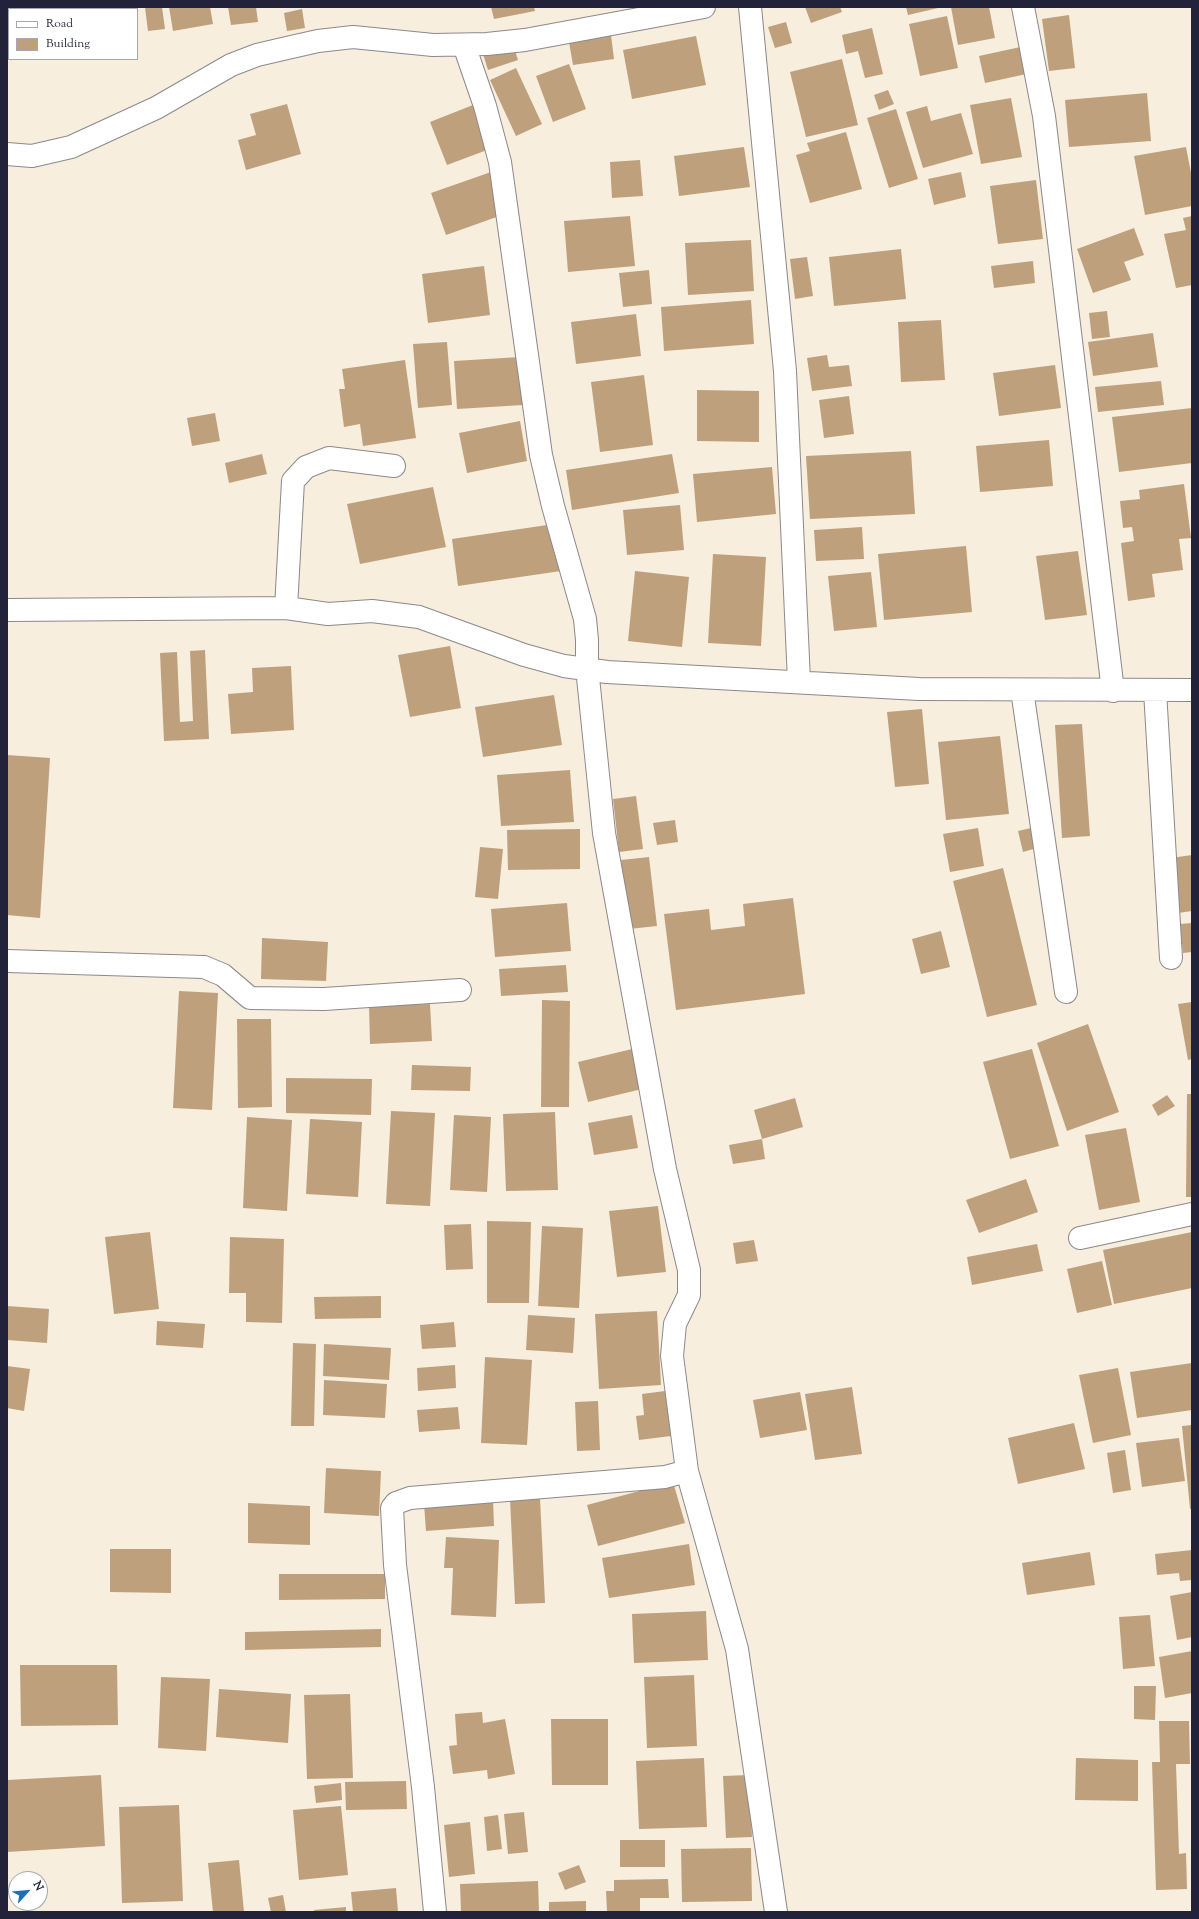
<!DOCTYPE html>
<style>
body{margin:0}
#map{position:relative;width:1199px;height:1919px;overflow:hidden;background:#f7eede;font-family:"Sorts Mill Goudy",serif}
canvas{display:block}
.frame{position:absolute;inset:0;border:8px solid #22223b;pointer-events:none}
.legend{position:absolute;left:8px;top:8px;width:130px;height:52px;box-sizing:border-box;background:#fff;border:1px solid #a7a7b1;margin:0;padding:5px 7px;list-style:none;font-size:12px;color:#22223b}
.legend li{display:flex;align-items:center;gap:8px;height:20px}
.legend b{width:20px;border:1px solid #a7a7b1}
.north{position:absolute;left:8px;top:1871px;width:40px;height:40px;box-sizing:border-box;background:#fff;border:1px solid #a7a7b1;border-radius:50%;rotate:63deg;font-size:11px;font-weight:700;line-height:16px;text-align:center;color:#22223b}
.north::after{content:'';display:block;margin:auto;width:14px;height:18px;background:#1f6fb2;clip-path:polygon(50% 0,100% 100%,50% 72%,0 100%)}
</style>
<div id="map">
<canvas width="1199" height="1919"></canvas>
<div class="frame"></div>
<ul class="legend">
<li><b style="height:5px;background:#fff"></b>Road</li>
<li><b style="height:11px;background:#bfa07c"></b>Building</li>
</ul>
<div class="north">N</div>
</div>
<script>
const ctx = document.querySelector('canvas').getContext('2d');
ctx.lineJoin = 'round';
function paint(path, color) {
  ctx.fillStyle = color;
  ctx.fill(path, 'evenodd');
}
function poly(rows) {
  const path = new Path2D();
  for (const r of rows) {
    path.moveTo(r[0], r[1]);
    for (let i = 2; i < r.length; i += 2) path.lineTo(r[i], r[i + 1]);
  }
  return path;
}
function strokePath(path, color, width, dash) {
  ctx.strokeStyle = color;
  ctx.lineWidth = width;
  ctx.lineCap = dash ? 'butt' : 'round';
  ctx.setLineDash(dash || []);
  ctx.stroke(path);
}
const building = poly([
 [24,7,111,7,111,9,24,9],
 [145,7,162,7,165,29,148,31],
 [169,7,210,7,213,24,173,31],
 [228,7,256,7,258,22,231,25],
 [491,7,534,7,535,11,494,19],
 [805,7,840,7,842,12,811,23],
 [906,7,938,7,938,8,908,15],
 [951,7,989,7,995,38,958,45],
 [302,9,305,28,287,31,284,13],
 [1069,15,1075,68,1049,71,1042,19],
 [947,16,958,68,920,76,909,24],
 [786,22,792,43,775,48,768,27],
 [872,28,883,74,865,78,858,51,846,54,842,35],
 [611,35,614,59,573,65,569,42],
 [696,36,706,85,632,99,623,50],
 [513,44,518,60,488,70,483,54],
 [1025,46,1031,73,985,83,979,56],
 [842,59,858,125,806,137,790,72],
 [569,64,586,109,553,122,536,76],
 [516,68,542,124,516,136,490,80],
 [888,90,894,104,879,110,874,95],
 [1147,93,1151,141,1069,147,1065,100],
 [1011,98,1022,157,981,164,970,105],
 [478,103,495,147,447,165,430,122],
 [287,104,301,154,246,170,238,140,256,135,250,114],
 [927,106,931,121,961,113,973,154,923,168,906,112],
 [896,109,918,179,889,188,867,118],
 [846,132,862,189,810,203,796,155,810,151,807,143],
 [744,147,750,187,679,196,674,156],
 [1186,147,1192,178,1192,206,1145,215,1134,156],
 [640,160,643,196,612,198,610,162],
 [491,172,505,214,446,235,431,193],
 [961,172,966,197,934,205,928,179],
 [1036,180,1043,239,998,244,990,186],
 [630,216,635,266,568,272,564,221],
 [1192,216,1192,285,1176,288,1164,234,1186,230,1183,218],
 [1134,228,1144,255,1124,262,1131,280,1093,293,1077,249],
 [751,240,754,291,688,295,685,243],
 [901,249,906,299,834,306,829,257],
 [807,257,813,296,795,299,790,259],
 [1033,261,1035,283,994,288,991,266],
 [484,266,490,315,428,323,422,274],
 [649,270,652,304,623,307,619,273],
 [751,300,754,344,664,351,661,307],
 [1107,311,1110,337,1092,339,1089,313],
 [636,314,641,356,576,364,571,322],
 [941,320,945,380,901,382,898,322],
 [1153,333,1158,367,1093,376,1088,342],
 [447,342,452,405,418,408,413,344],
 [827,355,829,367,849,365,852,386,812,391,807,358],
 [520,357,523,405,457,409,454,361],
 [405,360,416,438,363,446,360,424,344,427,339,389,345,389,342,369],
 [1055,365,1061,408,999,416,993,373],
 [644,375,653,445,600,452,591,382],
 [1161,381,1164,405,1098,412,1095,387],
 [697,390,759,391,759,442,697,441],
 [849,396,854,434,824,438,819,400],
 [1192,408,1192,463,1119,472,1112,417],
 [215,413,220,441,192,446,187,418],
 [520,421,527,461,467,473,459,433],
 [1049,440,1053,486,980,492,976,446],
 [911,451,915,514,810,519,806,456],
 [262,454,267,474,229,483,225,463],
 [672,454,679,493,572,510,566,470],
 [772,467,776,514,697,522,693,474],
 [1184,484,1191,538,1179,539,1183,570,1152,574,1155,597,1128,601,1121,543,1134,541,1132,527,1123,528,1120,501,1140,499,1139,490],
 [433,487,446,547,360,564,347,504],
 [680,505,684,550,627,555,623,510],
 [554,524,561,571,458,586,452,539],
 [862,527,864,559,816,561,814,530],
 [966,546,972,612,884,620,878,554],
 [1078,551,1087,615,1045,620,1036,556],
 [713,554,766,557,761,646,708,643],
 [635,571,689,577,682,647,628,641],
 [871,572,877,627,834,631,828,576],
 [450,646,461,708,410,717,398,655],
 [205,650,209,739,164,741,160,653,177,652,180,722,193,721,190,651],
 [291,666,294,730,231,734,228,694,253,692,252,668],
 [554,695,562,745,483,757,475,707],
 [922,709,929,784,895,787,887,712],
 [1082,724,1090,836,1062,838,1055,725],
 [1000,736,1009,814,946,820,938,742],
 [7,755,50,758,40,918,7,915],
 [570,770,574,822,501,826,497,775],
 [636,796,643,849,619,852,613,799],
 [675,820,678,842,657,845,653,823],
 [978,828,984,866,950,872,943,834],
 [1031,828,1037,848,1023,852,1018,831],
 [580,829,580,869,508,870,507,830],
 [480,847,503,849,498,899,475,897],
 [1192,855,1192,911,1178,913,1171,858],
 [649,857,657,926,629,929,621,860],
 [1003,868,1037,1005,987,1017,953,881],
 [793,898,805,994,676,1010,664,914,709,909,711,930,745,926,743,904],
 [567,903,571,951,495,957,491,909],
 [1192,923,1192,952,1183,953,1180,924],
 [941,931,950,967,921,974,912,939],
 [262,938,328,942,326,981,261,979],
 [566,965,568,992,501,996,499,969],
 [179,991,218,993,212,1110,173,1108],
 [542,1000,570,1001,569,1107,541,1107],
 [1192,1002,1192,1059,1188,1060,1178,1004],
 [430,1004,432,1041,370,1044,369,1006],
 [237,1019,271,1019,272,1107,238,1108],
 [1088,1024,1119,1112,1067,1131,1037,1043],
 [632,1049,642,1089,588,1102,578,1062],
 [1032,1049,1059,1146,1010,1159,983,1062],
 [412,1065,471,1067,470,1091,411,1090],
 [286,1078,372,1079,371,1115,286,1113],
 [1187,1094,1192,1094,1192,1197,1186,1197],
 [1167,1095,1175,1106,1158,1116,1152,1105],
 [795,1098,803,1127,762,1139,754,1110],
 [391,1111,435,1113,430,1206,386,1204],
 [555,1112,558,1190,506,1191,503,1114],
 [454,1115,491,1117,487,1192,450,1190],
 [632,1115,638,1148,594,1155,588,1123],
 [247,1117,292,1120,287,1211,243,1208],
 [310,1119,362,1122,358,1197,306,1194],
 [1126,1128,1140,1202,1099,1210,1085,1135],
 [762,1139,765,1159,733,1164,729,1145],
 [1026,1179,1038,1212,979,1233,966,1200],
 [658,1206,666,1272,617,1277,609,1211],
 [487,1221,531,1222,529,1303,487,1303],
 [471,1224,473,1269,446,1270,444,1225],
 [542,1226,583,1228,579,1308,538,1306],
 [150,1232,159,1309,114,1314,105,1237],
 [1192,1232,1192,1288,1114,1304,1103,1250],
 [230,1237,284,1239,282,1323,246,1322,246,1293,229,1293],
 [754,1240,758,1261,736,1264,733,1243],
 [1037,1244,1043,1271,972,1285,967,1257],
 [1102,1261,1112,1305,1077,1313,1067,1269],
 [381,1296,381,1318,315,1319,314,1297],
 [7,1306,49,1309,47,1343,7,1340],
 [657,1311,661,1385,599,1389,595,1314],
 [528,1315,575,1318,573,1353,526,1350],
 [157,1321,205,1324,203,1348,156,1345],
 [454,1322,456,1347,422,1349,420,1325],
 [293,1343,316,1344,314,1426,291,1426],
 [324,1344,391,1348,389,1380,323,1376],
 [485,1357,532,1360,527,1445,481,1443],
 [1192,1363,1192,1410,1137,1418,1130,1372],
 [455,1365,456,1388,418,1391,417,1368],
 [7,1366,30,1369,24,1411,7,1408],
 [1118,1368,1131,1435,1093,1443,1079,1375],
 [324,1380,387,1384,385,1418,323,1415],
 [852,1387,862,1454,815,1460,805,1394],
 [665,1391,671,1436,639,1440,636,1416,644,1415,642,1394],
 [800,1392,807,1430,760,1438,753,1400],
 [598,1401,600,1450,577,1451,575,1402],
 [458,1407,460,1429,419,1432,417,1410],
 [1074,1423,1085,1469,1018,1484,1008,1438],
 [1192,1425,1192,1509,1190,1509,1182,1426],
 [1179,1438,1185,1481,1142,1487,1136,1443],
 [1125,1450,1131,1490,1113,1493,1107,1453],
 [326,1468,381,1471,379,1516,324,1513],
 [673,1482,685,1523,598,1546,587,1505],
 [540,1498,545,1603,515,1604,510,1499],
 [493,1499,494,1526,426,1531,424,1504],
 [248,1503,310,1506,310,1545,248,1543],
 [446,1537,499,1540,496,1617,451,1615,453,1568,444,1568],
 [689,1544,695,1585,609,1598,602,1558],
 [110,1549,171,1549,171,1593,110,1592],
 [1192,1550,1192,1580,1180,1581,1179,1573,1157,1575,1155,1554],
 [1090,1552,1095,1585,1027,1595,1022,1563],
 [279,1574,385,1574,385,1599,279,1600],
 [1192,1592,1192,1637,1177,1640,1170,1596],
 [706,1611,708,1660,634,1663,632,1614],
 [1150,1615,1155,1666,1123,1669,1119,1617],
 [381,1629,381,1647,245,1650,245,1632],
 [1192,1651,1192,1693,1165,1698,1159,1657],
 [20,1665,117,1665,118,1725,21,1726],
 [694,1675,697,1746,647,1748,644,1677],
 [161,1677,210,1679,206,1751,158,1748],
 [1134,1686,1156,1686,1155,1720,1134,1719],
 [219,1689,291,1694,288,1743,216,1737],
 [350,1694,353,1778,307,1779,304,1695],
 [482,1712,483,1723,505,1719,515,1774,488,1779,487,1770,453,1774,449,1746,457,1745,455,1714],
 [551,1719,608,1719,608,1785,552,1785],
 [1159,1721,1189,1721,1190,1764,1176,1764,1179,1854,1186,1853,1187,1889,1156,1890,1152,1762,1160,1762],
 [704,1758,707,1827,639,1829,636,1761],
 [1076,1758,1138,1760,1138,1801,1075,1800],
 [101,1775,105,1846,7,1852,7,1780],
 [749,1775,752,1837,726,1838,723,1776],
 [406,1781,407,1809,346,1810,345,1782],
 [341,1783,342,1800,316,1803,314,1786],
 [179,1805,183,1901,122,1903,119,1807],
 [341,1806,348,1875,299,1880,293,1810],
 [524,1812,528,1852,508,1854,504,1814],
 [498,1815,502,1849,487,1851,484,1817],
 [470,1822,475,1874,449,1877,444,1825],
 [620,1840,665,1840,665,1867,620,1867],
 [751,1848,752,1901,682,1902,681,1849],
 [239,1860,244,1912,213,1912,208,1863],
 [579,1865,586,1882,565,1890,558,1873],
 [668,1879,669,1898,640,1898,640,1912,607,1912,606,1891,614,1891,614,1880],
 [538,1881,539,1912,461,1912,460,1884],
 [396,1888,398,1912,353,1912,351,1892],
 [283,1895,286,1912,271,1912,268,1898],
 [586,1901,586,1912,549,1912,549,1902],
 [346,1907,346,1912,314,1912,314,1910]
]);
const minor = poly([
 [750,7,785,371,799,681],
 [1023,7,1044,116,1113,691],
 [464,45,485,106,500,162,541,455,553,506,585,619,587,640,587,668,604,833,665,1169,689,1270,689,1295,675,1324,672,1356,687,1471],
 [7,154,32,156,71,147,156,108,231,65,257,55,287,48,318,41,353,37,433,45,487,44,525,40,704,7],
 [286,608,293,481,306,467,329,458,394,466],
 [7,610,286,608,328,614,372,611,419,617,524,655,564,666,607,672,919,689,1192,690],
 [1022,690,1066,992],
 [1155,691,1171,958],
 [7,961,204,967,223,975,250,998,324,999,460,990],
 [1080,1238,1192,1214],
 [435,1912,423,1787,395,1565,392,1508,396,1503,410,1498,665,1477,687,1471,737,1649,776,1912]
]);
paint(building, '#bfa07c');
strokePath(minor, '#8c888c', 24);
strokePath(minor, '#fff', 22);
</script>
